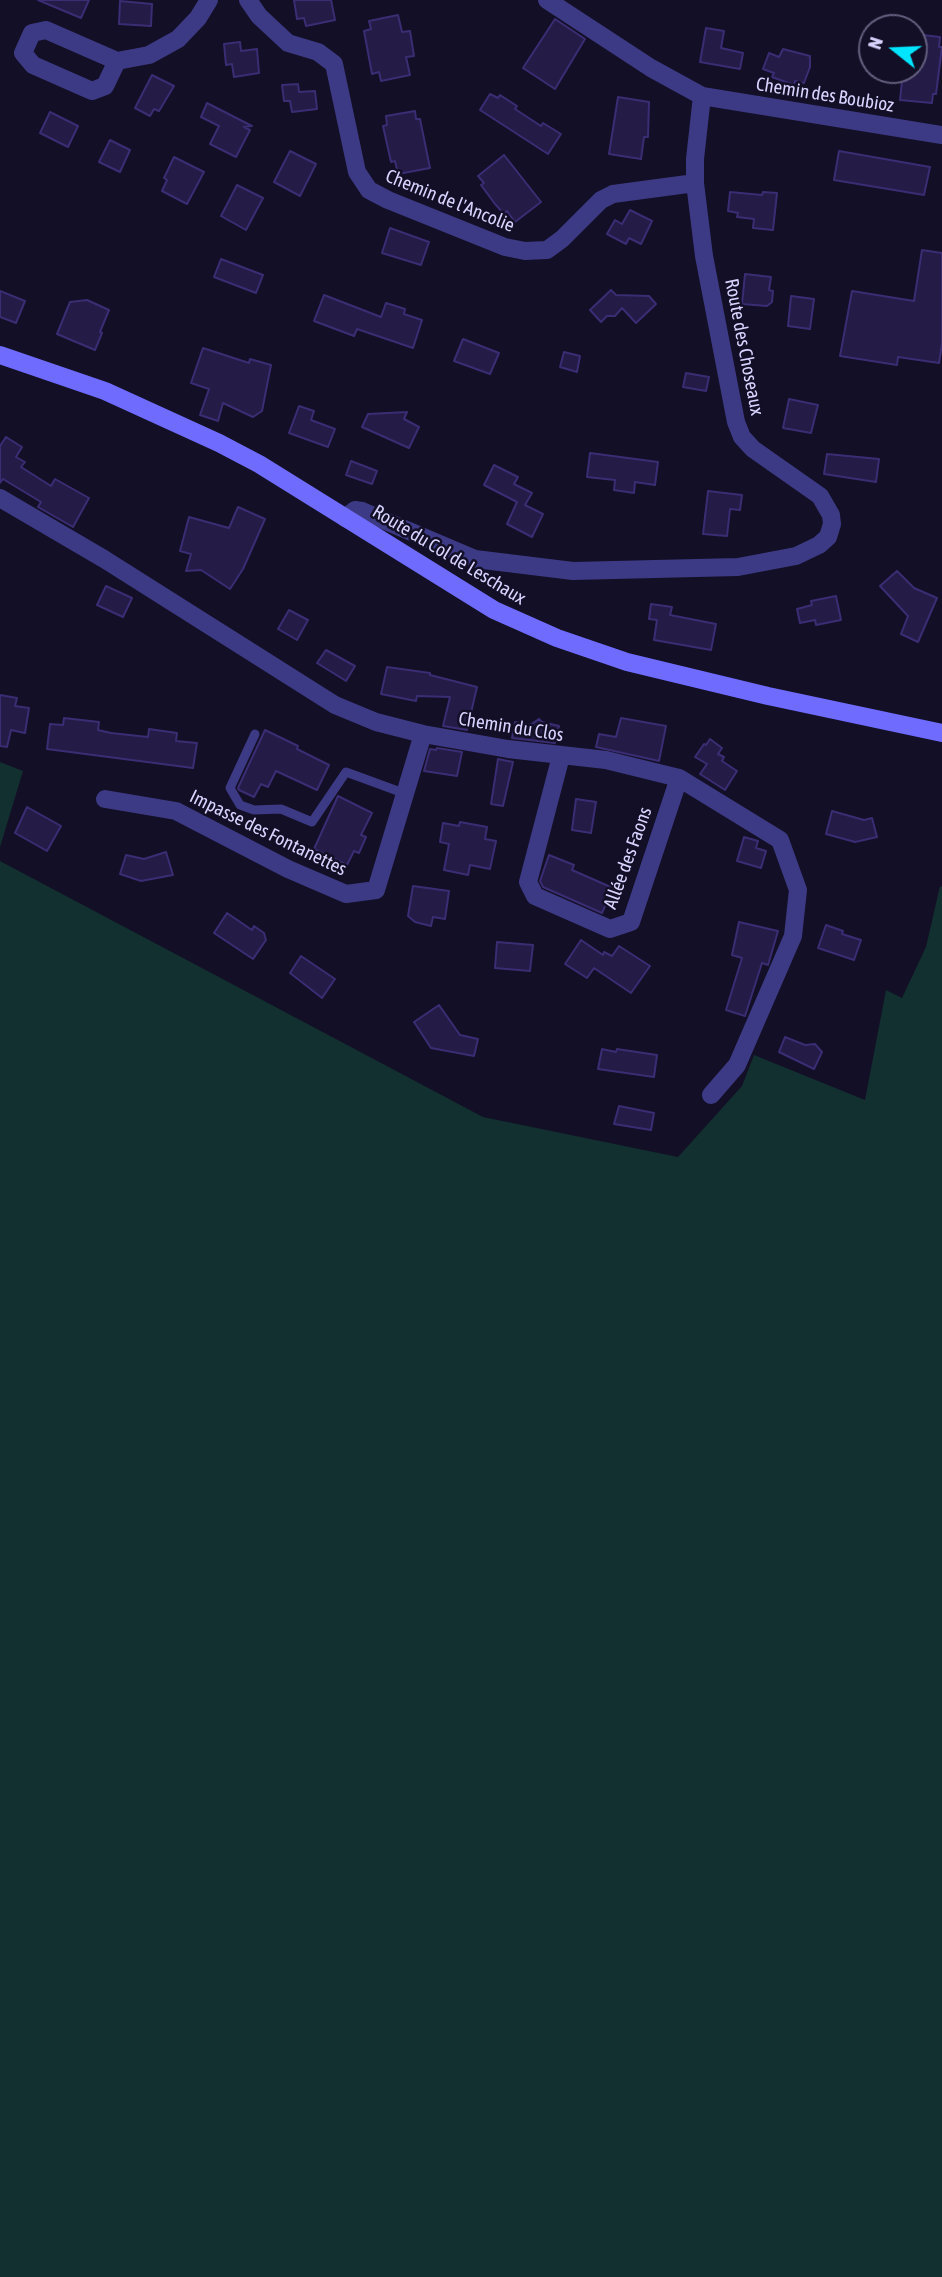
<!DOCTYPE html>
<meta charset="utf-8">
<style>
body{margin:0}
#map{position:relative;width:942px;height:2277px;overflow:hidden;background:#130f26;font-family:"Asap Condensed",sans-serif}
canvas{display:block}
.north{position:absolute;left:858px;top:14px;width:70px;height:70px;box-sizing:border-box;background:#130f26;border:2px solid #625e7d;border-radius:50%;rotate:288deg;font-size:19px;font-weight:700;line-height:28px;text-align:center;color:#d9d4ff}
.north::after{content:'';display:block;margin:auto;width:24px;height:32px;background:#00e5ff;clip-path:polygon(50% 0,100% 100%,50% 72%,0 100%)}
</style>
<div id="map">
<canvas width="942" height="2277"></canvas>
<div class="north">N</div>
</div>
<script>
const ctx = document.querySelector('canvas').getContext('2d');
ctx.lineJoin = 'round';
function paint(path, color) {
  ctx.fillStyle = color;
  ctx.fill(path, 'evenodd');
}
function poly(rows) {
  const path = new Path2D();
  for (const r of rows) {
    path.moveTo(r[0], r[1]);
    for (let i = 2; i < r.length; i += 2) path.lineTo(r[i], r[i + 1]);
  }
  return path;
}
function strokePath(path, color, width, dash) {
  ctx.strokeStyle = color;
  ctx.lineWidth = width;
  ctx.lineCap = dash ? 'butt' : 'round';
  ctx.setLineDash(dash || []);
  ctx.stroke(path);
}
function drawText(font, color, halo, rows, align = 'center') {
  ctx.font = font + ' "Asap Condensed",sans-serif';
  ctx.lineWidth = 5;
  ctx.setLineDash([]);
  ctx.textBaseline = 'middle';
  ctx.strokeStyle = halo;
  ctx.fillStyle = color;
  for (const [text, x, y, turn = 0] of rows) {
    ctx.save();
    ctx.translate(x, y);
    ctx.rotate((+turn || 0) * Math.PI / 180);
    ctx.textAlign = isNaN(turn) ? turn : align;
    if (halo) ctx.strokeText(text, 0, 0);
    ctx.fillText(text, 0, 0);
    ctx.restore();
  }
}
const green = poly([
 [0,762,23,771,0,847],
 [0,861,483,1117,678,1157,742,1086,754,1055,865,1100,886,990,902,998,926,947,940,886,942,887,942,2277,0,2277]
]);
const building = poly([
 [38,0,89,0,81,18,38,0],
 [294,0,331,0,335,20,306,26,304,18,297,19,294,0],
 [120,1,152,4,151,26,119,24,120,1],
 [398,15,402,32,410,31,414,56,406,57,410,75,381,81,379,72,372,74,364,31,371,29,369,21,398,15],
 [555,19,585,39,555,89,523,68,555,19],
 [706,28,724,31,721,48,743,53,740,69,700,62,706,28],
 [914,34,940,37,939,47,942,47,936,94,933,94,932,103,900,100,902,81,906,81,908,70,914,70,914,34],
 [240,42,241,51,257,49,259,73,234,77,232,64,226,65,224,44,240,42],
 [783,49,810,56,810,67,804,83,795,81,794,85,772,77,774,73,763,69,769,53,779,57,783,49],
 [152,75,174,86,159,111,154,109,150,116,135,108,152,75],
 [298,84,299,92,315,91,317,109,292,112,290,101,284,101,282,85,298,84],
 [490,94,498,98,500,95,517,106,515,109,541,126,543,123,561,134,548,154,480,110,490,94],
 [618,97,649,102,648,137,644,137,641,159,609,154,618,97],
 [207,103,252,126,244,127,250,130,236,157,210,144,219,126,201,117,207,103],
 [415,111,416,119,420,119,430,168,398,174,395,161,391,162,383,126,387,125,386,116,415,111],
 [50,112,78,126,68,147,40,133,50,112],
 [110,140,130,150,120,172,99,162,110,140],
 [290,151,316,164,300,196,274,182,290,151],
 [839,151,930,167,924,195,834,180,839,151],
 [504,155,541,202,515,222,507,211,504,214,495,204,481,185,484,183,478,176,504,155],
 [174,157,204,172,187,204,162,191,167,180,164,178,174,157],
 [237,185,263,198,246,230,221,216,237,185],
 [730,192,762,195,763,192,777,193,773,230,753,228,754,219,737,217,738,213,728,211,730,192],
 [630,210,652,221,641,244,629,238,626,244,607,234,615,220,622,224,630,210],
 [390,228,429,242,421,265,382,253,390,228],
 [922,250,942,253,942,344,939,363,898,357,897,365,840,356,852,291,914,301,922,250],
 [221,259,263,275,256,293,214,277,221,259],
 [745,274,771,277,769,290,773,291,772,302,767,306,742,304,745,274],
 [611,290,616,295,649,296,656,304,636,323,622,308,615,316,607,316,601,322,590,310,611,290],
 [0,291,25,301,16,323,0,317,0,291],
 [324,295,381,317,386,303,405,309,404,314,422,320,413,348,357,329,354,336,314,321,324,295],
 [791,296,814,299,810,329,788,326,791,296],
 [87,300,109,310,100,332,102,333,95,350,57,334,70,302,87,300],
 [463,339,499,353,490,374,454,361,463,339],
 [203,348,249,363,250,359,271,365,262,411,253,417,223,403,218,421,200,415,209,389,191,383,203,348],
 [564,352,580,356,577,372,560,367,564,352],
 [686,373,709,377,706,391,683,387,686,373],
 [789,399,818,405,811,433,783,428,789,399],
 [299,406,314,411,311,420,335,429,328,447,289,433,299,406],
 [407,412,404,419,419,427,409,448,362,427,368,414,407,412],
 [6,437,22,447,16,457,25,462,21,467,51,486,55,479,89,498,73,527,38,507,41,502,3,479,0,483,0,446,6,437],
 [590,453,658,462,655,485,635,482,634,493,614,490,615,480,587,477,590,453],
 [827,454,879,459,876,482,824,474,827,454],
 [351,461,377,471,372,484,346,475,351,461],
 [494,465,518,477,514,484,532,493,525,505,543,514,532,537,507,524,517,502,484,485,494,465],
 [708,491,742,495,740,510,730,509,727,536,703,534,708,491],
 [238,507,265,519,243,569,230,589,201,570,186,571,191,554,180,551,189,517,229,528,238,507],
 [897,571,914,588,937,598,918,642,901,634,908,616,880,586,897,571],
 [106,586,132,598,123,617,97,605,106,586],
 [836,596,841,620,816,625,815,620,800,623,797,609,812,605,811,601,836,596],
 [651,604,672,607,670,615,716,624,711,650,654,640,657,620,649,619,651,604],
 [289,610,308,620,297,640,278,629,289,610],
 [326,650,355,666,346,681,317,663,326,650],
 [387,667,430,673,430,675,477,687,467,730,443,726,450,697,417,696,416,701,381,694,387,667],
 [0,695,17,698,15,706,29,708,25,733,11,730,7,747,0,746,0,695],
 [64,718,99,722,98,730,111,733,148,737,149,729,177,733,176,741,197,743,193,768,47,749,50,724,63,725,64,718],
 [621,718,666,726,659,761,596,747,599,734,616,737,621,718],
 [539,719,542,722,559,726,555,743,512,738,515,722,530,725,539,719],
 [265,730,298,746,297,749,329,765,317,790,276,771,268,787,261,784,254,797,239,790,238,788,265,730],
 [710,739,722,748,718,754,724,757,722,761,737,771,725,790,700,774,707,764,695,757,704,744,706,745,710,739],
 [437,748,462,752,457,776,424,771,430,749,436,750,437,748],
 [498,759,513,762,503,806,491,804,498,759],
 [338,796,372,813,361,835,366,837,359,853,354,851,347,865,314,849,338,796],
 [576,799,596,802,591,833,572,830,576,799],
 [27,807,61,826,47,851,15,833,27,807],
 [832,811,864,820,872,818,877,837,855,842,826,834,832,811],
 [460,822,487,827,485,839,496,841,490,869,470,865,468,875,444,870,449,844,440,842,443,823,459,826,460,822],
 [744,837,758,841,756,848,766,851,761,868,737,861,744,837],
 [166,852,173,875,141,881,120,874,126,855,144,859,166,852],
 [549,855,574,865,572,870,613,888,602,913,543,887,540,881,549,855],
 [413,886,449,891,445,919,433,917,431,926,415,922,408,916,413,886],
 [227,913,252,930,254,926,264,933,266,940,253,959,214,933,227,913],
 [739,922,778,931,768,965,762,963,745,1016,726,1010,742,958,732,955,739,922],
 [826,925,843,931,842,934,861,940,854,960,818,948,826,925],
 [581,940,603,955,604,952,612,956,619,946,650,966,631,993,594,968,587,978,565,964,581,940],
 [497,942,533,945,530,971,495,968,497,942],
 [301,956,335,979,322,998,290,973,301,956],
 [439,1005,460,1035,478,1039,474,1056,431,1048,414,1022,439,1005],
 [785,1037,805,1045,815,1044,822,1052,814,1069,779,1052,785,1037],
 [602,1049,616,1052,617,1049,657,1055,654,1077,598,1069,602,1049],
 [619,1106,654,1113,651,1130,614,1124,619,1106]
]);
const service = poly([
 [255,734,230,788,240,805,254,810,281,809,312,822,346,772,406,794]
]);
const minor = poly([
 [248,0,259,16,288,43,318,52,334,64,357,172,369,190,388,200,505,247,525,251,547,250,562,239,601,200,613,194,695,183],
 [117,61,105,86,92,91,33,65,23,53,32,33,46,30,117,61,149,55,178,39,198,18,209,0],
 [702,96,942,135],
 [0,498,104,559,335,705,376,722,423,734,508,749,606,760,679,778,780,840,798,890,793,936,737,1065,711,1095],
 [345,518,355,510,362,511,475,559,573,571,738,567,796,556,819,545,828,537,832,524,831,515,820,496,753,449,742,437,736,422,704,256,695,183,695,159,702,96,651,68,547,0],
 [561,756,528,882,535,896,610,929,631,922,679,778],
 [105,799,176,811,288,869,346,894,376,890,423,734]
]);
const secondary = poly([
 [0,355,105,391,219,443,259,464,494,610,557,638,627,662,768,696,942,733]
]);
const streetNames = [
 ["Chemin des Boubioz",825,95,9],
 ["Chemin de l'Ancolie",450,201,22],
 ["Route des Choseaux",744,347,79],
 ["Route du Col de Leschaux",449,555,31],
 ["Chemin du Clos",511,727,9],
 ["Impasse des Fontanettes",268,833,26],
 ["Allée des Faons",628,858,-70]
];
paint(green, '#12302f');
paint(building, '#241b47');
strokePath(building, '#3b2d73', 2);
strokePath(service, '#3d3a85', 9);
strokePath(minor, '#3d3a85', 18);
strokePath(secondary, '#6f6bff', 18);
drawText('19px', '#d9d4ff', '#130f26', streetNames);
</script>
